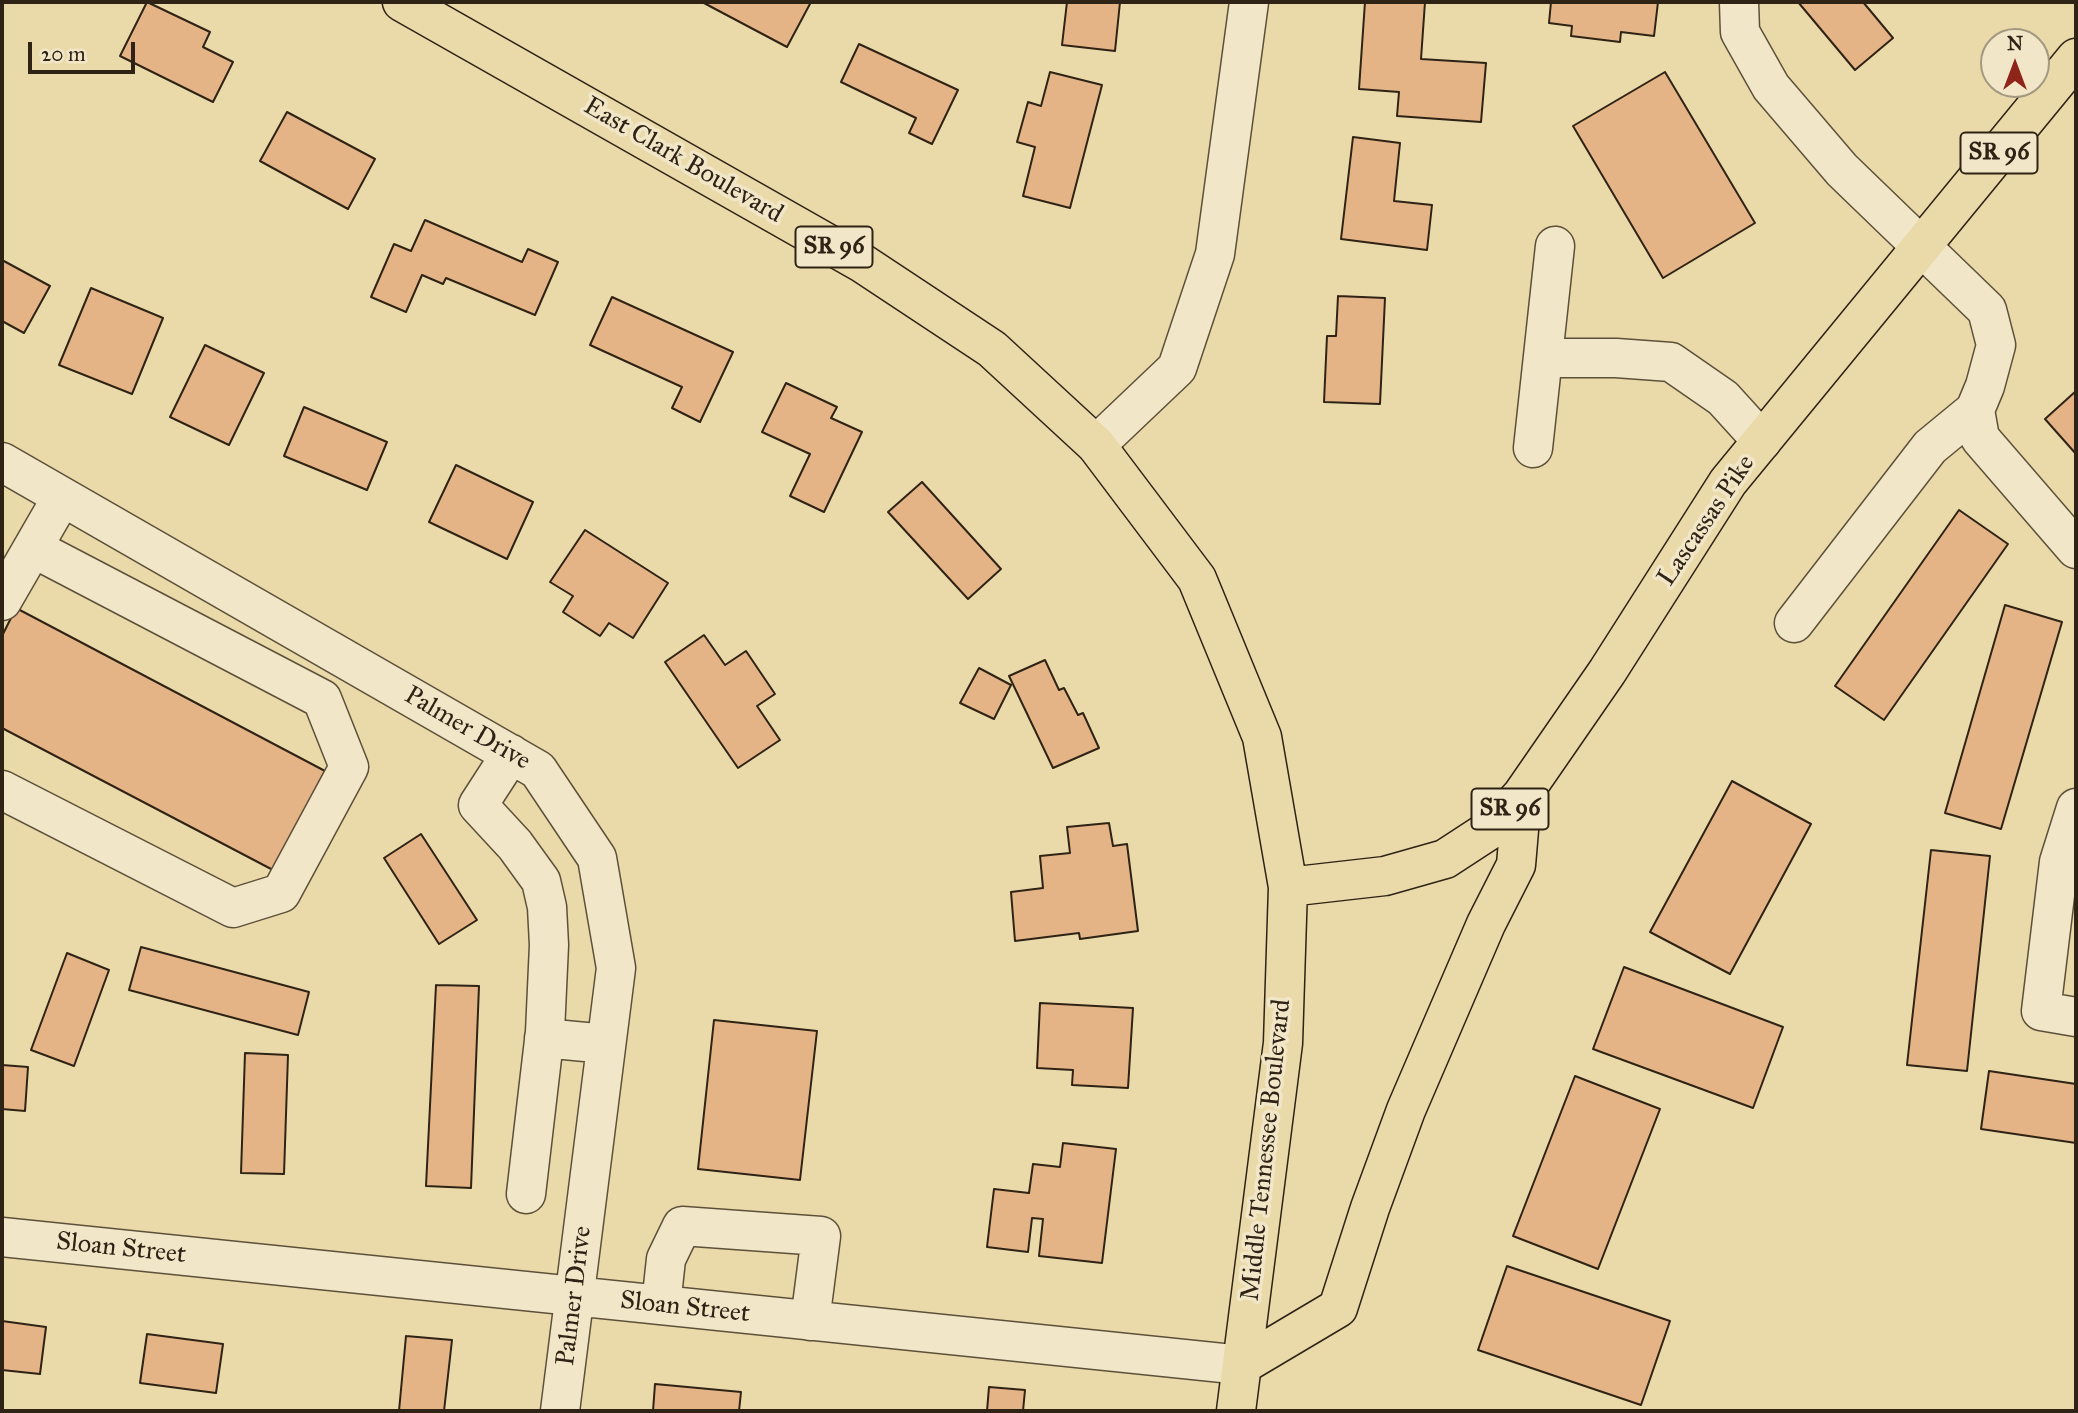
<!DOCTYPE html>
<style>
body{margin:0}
#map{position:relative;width:2078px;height:1413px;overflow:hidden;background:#ead9a9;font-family:"IM FELL Great Primer",serif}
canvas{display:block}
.frame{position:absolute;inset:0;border:4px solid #2e2315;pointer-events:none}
.north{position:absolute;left:1980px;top:28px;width:70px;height:70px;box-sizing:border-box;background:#f1e6c7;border:2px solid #a39880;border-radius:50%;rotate:0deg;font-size:19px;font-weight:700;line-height:28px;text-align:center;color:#2e2315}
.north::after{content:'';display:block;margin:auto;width:24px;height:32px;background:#8f2418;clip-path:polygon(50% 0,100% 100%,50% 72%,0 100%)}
.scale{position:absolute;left:28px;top:42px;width:107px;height:32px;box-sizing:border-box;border:4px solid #2e2315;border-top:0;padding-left:9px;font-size:21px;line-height:24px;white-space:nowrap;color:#2e2315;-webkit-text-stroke:5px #f1e6c7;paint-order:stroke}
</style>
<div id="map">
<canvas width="2078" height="1413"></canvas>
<div class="frame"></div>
<div class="north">N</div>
<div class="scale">20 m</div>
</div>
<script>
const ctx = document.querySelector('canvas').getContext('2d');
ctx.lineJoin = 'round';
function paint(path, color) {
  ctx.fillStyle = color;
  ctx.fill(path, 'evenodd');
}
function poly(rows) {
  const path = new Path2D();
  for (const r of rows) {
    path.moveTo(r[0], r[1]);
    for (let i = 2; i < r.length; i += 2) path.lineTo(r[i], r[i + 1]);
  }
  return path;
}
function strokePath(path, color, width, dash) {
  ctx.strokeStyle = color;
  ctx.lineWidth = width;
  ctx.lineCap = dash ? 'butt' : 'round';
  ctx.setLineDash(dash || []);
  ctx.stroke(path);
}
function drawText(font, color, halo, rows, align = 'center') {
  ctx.font = font + ' "IM FELL Great Primer",serif';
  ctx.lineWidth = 7;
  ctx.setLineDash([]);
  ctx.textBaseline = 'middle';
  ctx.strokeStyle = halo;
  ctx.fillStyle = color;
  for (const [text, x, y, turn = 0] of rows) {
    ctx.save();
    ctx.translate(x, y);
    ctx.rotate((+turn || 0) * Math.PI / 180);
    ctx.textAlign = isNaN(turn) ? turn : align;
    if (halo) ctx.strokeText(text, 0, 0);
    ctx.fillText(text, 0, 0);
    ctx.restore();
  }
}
const building = poly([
 [147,2,210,32,203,47,233,62,213,102,120,56,147,2],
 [702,2,811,2,787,47,702,2],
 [1067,2,1120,2,1115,51,1062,45,1067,2],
 [1365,2,1425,2,1421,59,1486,63,1481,122,1397,116,1399,92,1359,89,1365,2],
 [1551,2,1658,2,1654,36,1621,32,1620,42,1571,36,1572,26,1549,23,1551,2],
 [1798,2,1863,2,1893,38,1855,70,1798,2],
 [859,44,958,90,932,144,909,133,916,118,841,82,859,44],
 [1050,72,1102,85,1070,208,1023,196,1035,147,1017,142,1028,102,1041,106,1050,72],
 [1665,72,1755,223,1663,278,1573,126,1665,72],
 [287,112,375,159,348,209,260,161,287,112],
 [1353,137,1400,143,1394,201,1432,205,1427,250,1341,239,1353,137],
 [425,220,522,262,528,249,558,262,535,315,446,278,443,284,422,275,406,312,371,297,394,244,411,251,425,220],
 [2,260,50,286,24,333,2,321,2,260],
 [91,288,163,318,132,394,59,365,91,288],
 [1338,296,1385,298,1380,404,1324,402,1327,336,1336,336,1338,296],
 [612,297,733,352,700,422,672,408,682,387,590,345,612,297],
 [205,345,264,373,229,445,170,417,205,345],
 [786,383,837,407,831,418,862,432,824,512,790,496,810,454,762,432,786,383],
 [2076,391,2076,454,2045,419,2076,391],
 [304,407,387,442,367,490,284,456,304,407],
 [456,465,533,502,507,559,429,522,456,465],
 [922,482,1001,569,968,599,888,512,922,482],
 [1959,510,2008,544,1884,720,1835,686,1959,510],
 [585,530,668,583,633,638,609,623,600,636,563,612,573,596,550,582,585,530],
 [2005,605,2062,622,2001,829,1945,813,2005,605],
 [16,608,325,771,273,870,2,728,2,636,16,608],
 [704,635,725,665,746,651,775,694,757,706,780,740,738,768,665,662,704,635],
 [1045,660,1059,690,1064,688,1078,715,1083,713,1099,748,1053,768,1009,676,1045,660],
 [979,668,1011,685,994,719,960,703,979,668],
 [1732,781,1811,824,1730,974,1650,932,1732,781],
 [1109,823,1113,846,1127,844,1138,931,1080,939,1079,933,1015,941,1011,892,1043,888,1040,856,1070,853,1067,827,1109,823],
 [421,834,477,920,439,944,384,858,421,834],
 [1931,850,1990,856,1967,1071,1907,1065,1931,850],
 [141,947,309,992,298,1035,129,990,141,947],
 [67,953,109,970,74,1066,31,1050,67,953],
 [1624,967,1783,1027,1753,1108,1593,1049,1624,967],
 [436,985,479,986,471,1188,426,1186,436,985],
 [1040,1003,1133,1008,1128,1088,1072,1085,1073,1070,1037,1068,1040,1003],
 [714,1020,817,1031,800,1180,698,1169,714,1020],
 [245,1053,288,1055,284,1174,241,1173,245,1053],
 [2,1065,28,1067,25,1111,2,1109,2,1065],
 [1989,1071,2076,1084,2076,1143,1981,1129,1989,1071],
 [1575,1076,1660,1109,1598,1269,1513,1236,1575,1076],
 [1063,1143,1116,1149,1102,1263,1039,1256,1043,1219,1032,1218,1028,1252,987,1247,994,1189,1029,1193,1033,1164,1060,1167,1063,1143],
 [1507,1266,1670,1321,1641,1405,1478,1350,1507,1266],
 [2,1321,46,1327,40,1374,2,1370,2,1321],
 [147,1334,223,1344,216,1393,140,1383,147,1334],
 [406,1336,452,1340,444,1411,399,1411,406,1336],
 [655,1384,741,1392,739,1411,653,1411,655,1384],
 [989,1387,1025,1390,1023,1411,987,1411,989,1387]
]);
const minor = poly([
 [1739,2,1740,32,1771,87,1842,170,1987,310,1996,345,1985,386,1975,410,1980,438,2076,549],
 [1543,358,1616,358,1671,362,1723,398,1762,441],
 [1096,445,1177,368,1215,254,1249,2],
 [1533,448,1555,246],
 [2,462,538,770,597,858,616,968,560,1411],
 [2,601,62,497],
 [1794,623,1930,447,1975,410],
 [511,754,478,805,515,845,541,881,547,907,549,945,545,1032,526,1194],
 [2,790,233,908,281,893,349,767,322,699,33,548],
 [2076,808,2059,862,2041,1011,2076,1017],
 [544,1038,606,1044],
 [2,1237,1242,1365],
 [661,1305,666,1259,682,1226,821,1236,810,1321]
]);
const major = poly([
 [402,2,862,263,992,349,1096,445,1197,579,1262,737,1288,887,1283,1043,1236,1411],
 [1288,887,1385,876,1445,859,1491,829,1522,795,1607,672,1728,482,2076,58],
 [1242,1365,1338,1308,1370,1208,1406,1110,1486,924,1516,865,1522,795]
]);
const shields = [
 [1999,153,77],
 [834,247,77],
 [1510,809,77]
];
const shieldNames = [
 ["SR 96",1999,153],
 ["SR 96",834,247],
 ["SR 96",1510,809]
];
const streetNames = [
 ["East Clark Boulevard",683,161,30],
 ["Lascassas Pike",1707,521,-56],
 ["Palmer Drive",467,729,30],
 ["Middle Tennessee Boulevard",1267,1150,-84],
 ["Sloan Street",121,1249,6],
 ["Palmer Drive",575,1296,-83],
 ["Sloan Street",685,1308,6]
];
paint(building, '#e5b486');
strokePath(building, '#2e2315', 2);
strokePath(minor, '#5d503a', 41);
strokePath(major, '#2e2315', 41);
strokePath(minor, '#f1e6c7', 38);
strokePath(major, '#ead9a9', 38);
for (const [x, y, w] of shields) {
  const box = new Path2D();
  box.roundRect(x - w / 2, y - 20.5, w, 41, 5);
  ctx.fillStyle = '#f1e6c7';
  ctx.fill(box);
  strokePath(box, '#2e2315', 2);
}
drawText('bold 24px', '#2e2315', null, shieldNames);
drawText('26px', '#2e2315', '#f1e6c7', streetNames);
</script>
